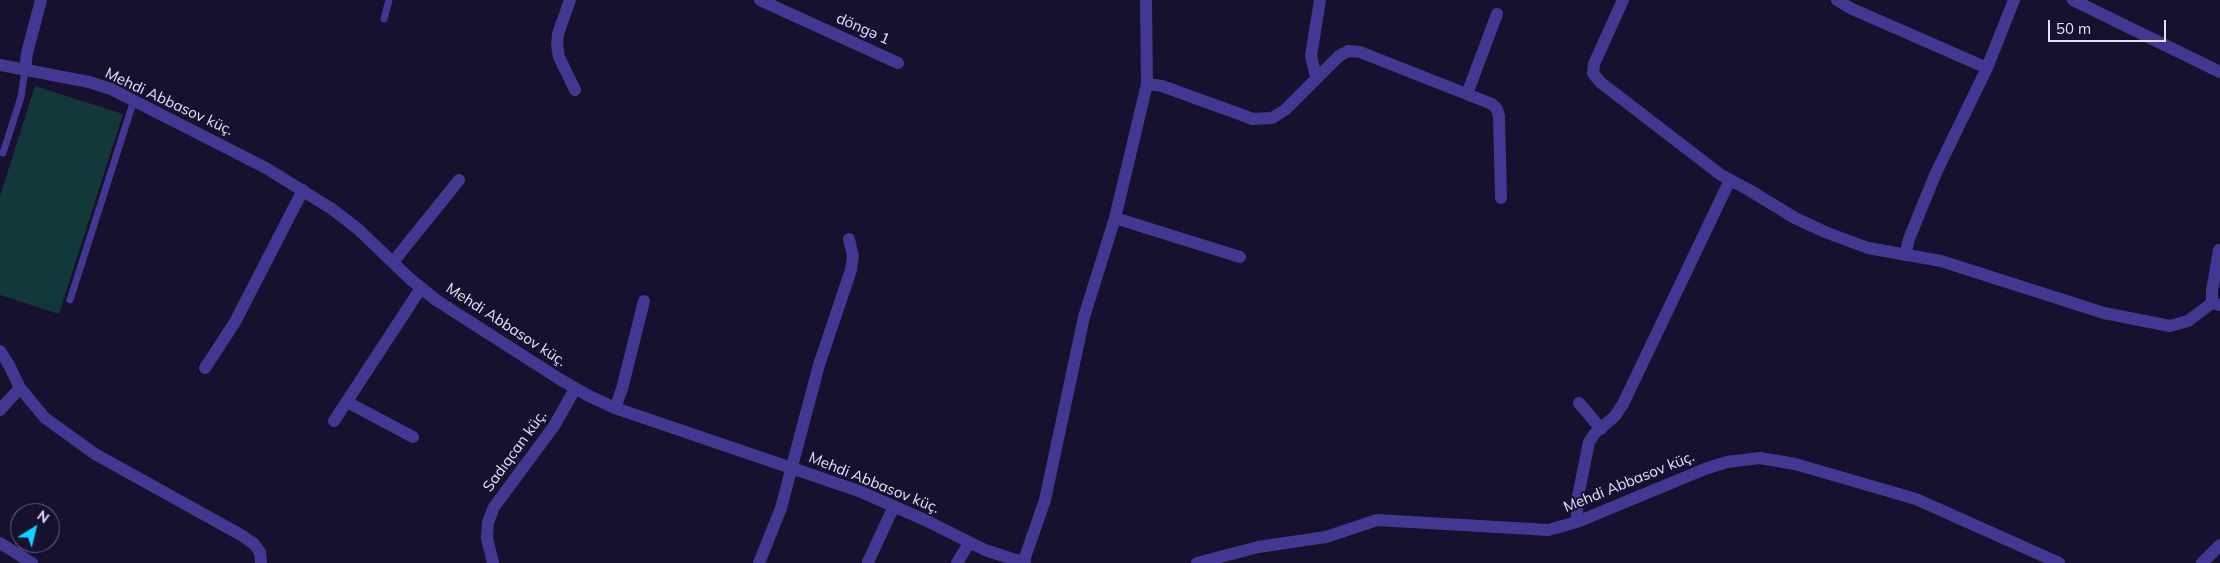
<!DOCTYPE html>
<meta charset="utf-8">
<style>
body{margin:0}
#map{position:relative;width:2220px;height:563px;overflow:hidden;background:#18102f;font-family:Mulish,sans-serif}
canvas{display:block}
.north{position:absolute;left:10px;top:503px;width:50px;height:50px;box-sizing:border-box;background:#18102f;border:1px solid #6a6282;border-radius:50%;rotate:36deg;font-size:14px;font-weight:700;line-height:20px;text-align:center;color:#e4deff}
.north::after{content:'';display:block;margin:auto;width:18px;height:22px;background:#0ad4ff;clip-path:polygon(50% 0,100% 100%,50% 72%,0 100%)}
.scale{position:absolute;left:2048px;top:20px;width:118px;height:22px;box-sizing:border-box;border:2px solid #e4deff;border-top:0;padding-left:6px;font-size:15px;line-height:18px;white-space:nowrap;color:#e4deff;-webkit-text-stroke:4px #18102f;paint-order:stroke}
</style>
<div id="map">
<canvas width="2220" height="563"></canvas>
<div class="north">N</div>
<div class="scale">50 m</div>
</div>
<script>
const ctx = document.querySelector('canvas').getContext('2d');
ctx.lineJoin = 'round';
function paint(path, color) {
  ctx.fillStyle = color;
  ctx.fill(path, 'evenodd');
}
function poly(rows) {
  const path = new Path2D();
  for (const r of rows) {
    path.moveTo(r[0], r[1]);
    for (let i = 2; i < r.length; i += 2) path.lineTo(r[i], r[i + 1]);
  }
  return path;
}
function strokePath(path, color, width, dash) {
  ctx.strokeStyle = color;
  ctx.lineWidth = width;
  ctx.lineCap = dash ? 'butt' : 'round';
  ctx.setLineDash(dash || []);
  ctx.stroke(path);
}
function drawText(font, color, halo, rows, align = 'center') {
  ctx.font = font + ' Mulish,sans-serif';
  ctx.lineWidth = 4;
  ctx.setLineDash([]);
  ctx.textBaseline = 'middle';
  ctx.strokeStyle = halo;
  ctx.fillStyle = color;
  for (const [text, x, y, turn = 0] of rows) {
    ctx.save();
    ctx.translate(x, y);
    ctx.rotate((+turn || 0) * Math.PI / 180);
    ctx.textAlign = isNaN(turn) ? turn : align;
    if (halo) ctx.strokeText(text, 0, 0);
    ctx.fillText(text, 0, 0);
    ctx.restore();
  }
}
const green = poly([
 [35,86,123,114,59,314,0,295,0,196]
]);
const service = poly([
 [384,19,389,0],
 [3,153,21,97,25,70],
 [70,300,134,100]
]);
const minor = poly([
 [570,0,558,34,557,45,559,57,575,90],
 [760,0,898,63],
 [1623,0,1594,64,1593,73,1600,82,1721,175,1749,190,1795,218,1825,232,1868,248,1941,261,2104,313,2170,326,2188,321,2212,303,2220,305],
 [1837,0,1850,8,1987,68],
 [2073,0,2220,72],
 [0,65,89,82,111,89,266,168,332,209,358,229,409,278,436,300,561,380,589,396,615,408,859,491,925,520,985,550,1025,563],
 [25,70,27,53,41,0],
 [1316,77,1311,56,1320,0],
 [1147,84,1162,86,1253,119,1272,118,1285,110,1339,56,1348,51,1360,52,1492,104,1497,109,1499,116,1501,198],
 [1467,94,1497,14],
 [1115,218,1240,257],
 [1905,255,1909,239,1935,175,1987,68,2014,0],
 [393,262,459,180],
 [2212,303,2212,291,2219,250],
 [0,351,9,365,20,388,45,418,95,454,241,535,254,544,260,552,261,563],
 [205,368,235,322,303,190],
 [347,402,413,437],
 [1579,403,1601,429],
 [615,408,622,389,644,301],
 [0,410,20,388],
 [334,421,421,288],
 [1577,522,1577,501,1589,442,1595,433,1615,416,1623,404,1730,180],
 [0,543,32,563],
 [868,562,894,506],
 [493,563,487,538,488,522,494,507,554,426,575,389],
 [759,563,781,508,819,365,851,270,853,256,849,239],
 [957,563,969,543],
 [1023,563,1045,500,1084,317,1115,218,1147,84,1146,0],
 [1197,563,1258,547,1326,537,1377,520,1548,530,1577,522,1705,469,1727,462,1760,458,1795,464,1916,499,2059,563],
 [2202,563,2220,545]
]);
const streetNames = [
 ["döngə 1",863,29,24],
 ["Mehdi Abbasov küç.",169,102,25],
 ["Mehdi Abbasov küç.",506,325,33],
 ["Sadıqcan küç.",515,451,-54],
 ["Mehdi Abbasov küç.",1629,482,-22],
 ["Mehdi Abbasov küç.",874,483,22]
];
paint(green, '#133839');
strokePath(service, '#423891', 7);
strokePath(minor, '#423891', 12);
drawText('15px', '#e4deff', '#18102f', streetNames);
</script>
